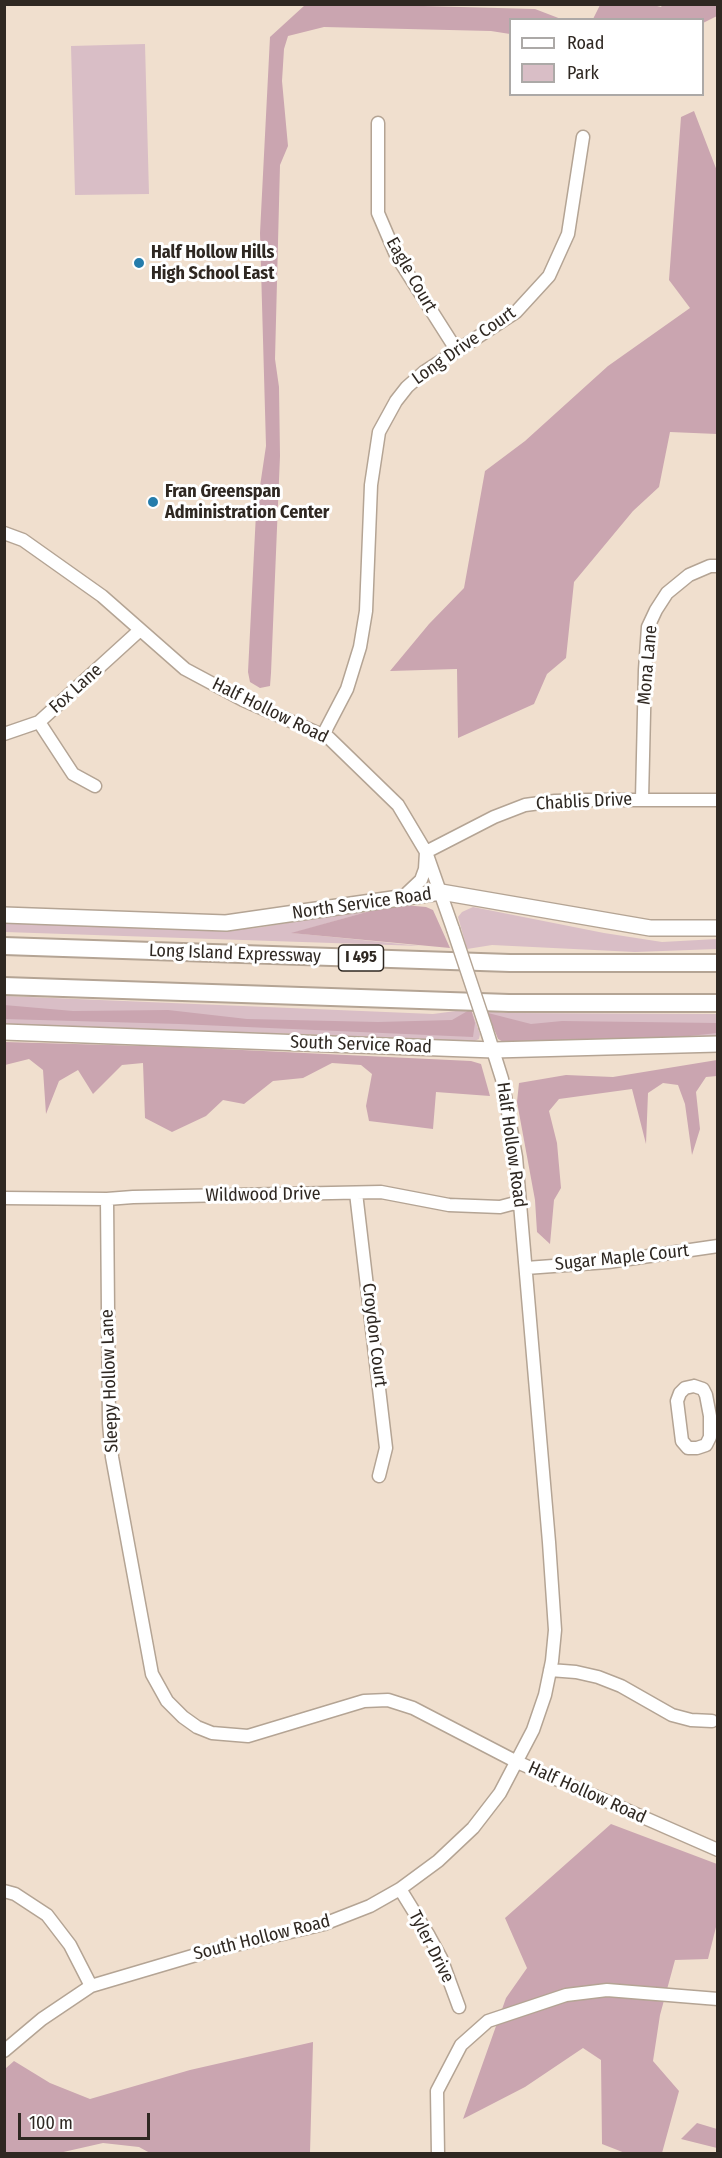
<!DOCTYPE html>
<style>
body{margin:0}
#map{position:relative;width:722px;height:2158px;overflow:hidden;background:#f0dfce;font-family:"Fira Sans Condensed",sans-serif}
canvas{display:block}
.frame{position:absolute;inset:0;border:6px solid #2f2822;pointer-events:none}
.legend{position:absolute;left:509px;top:18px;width:195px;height:78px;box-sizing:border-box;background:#fff;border:2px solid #aca9a7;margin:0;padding:8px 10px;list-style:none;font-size:18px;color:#2f2822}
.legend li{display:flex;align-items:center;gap:12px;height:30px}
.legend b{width:30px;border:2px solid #aca9a7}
.scale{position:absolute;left:18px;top:2113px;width:132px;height:27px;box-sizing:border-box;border:3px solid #2f2822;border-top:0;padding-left:8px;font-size:18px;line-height:21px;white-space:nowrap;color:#2f2822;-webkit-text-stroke:4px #fff;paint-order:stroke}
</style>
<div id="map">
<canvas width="722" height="2158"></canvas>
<div class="frame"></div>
<ul class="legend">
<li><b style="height:8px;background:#fff"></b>Road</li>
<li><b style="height:16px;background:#d9bec6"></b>Park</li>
</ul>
<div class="scale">100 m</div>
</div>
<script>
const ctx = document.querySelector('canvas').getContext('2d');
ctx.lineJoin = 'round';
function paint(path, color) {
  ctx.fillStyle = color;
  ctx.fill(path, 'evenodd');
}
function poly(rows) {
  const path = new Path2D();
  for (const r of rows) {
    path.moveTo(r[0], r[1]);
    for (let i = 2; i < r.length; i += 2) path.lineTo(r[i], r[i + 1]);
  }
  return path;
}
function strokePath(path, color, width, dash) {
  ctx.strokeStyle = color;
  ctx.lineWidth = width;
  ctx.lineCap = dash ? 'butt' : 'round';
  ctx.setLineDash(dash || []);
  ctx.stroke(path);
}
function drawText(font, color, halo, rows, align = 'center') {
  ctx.font = font + ' "Fira Sans Condensed",sans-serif';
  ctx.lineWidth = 6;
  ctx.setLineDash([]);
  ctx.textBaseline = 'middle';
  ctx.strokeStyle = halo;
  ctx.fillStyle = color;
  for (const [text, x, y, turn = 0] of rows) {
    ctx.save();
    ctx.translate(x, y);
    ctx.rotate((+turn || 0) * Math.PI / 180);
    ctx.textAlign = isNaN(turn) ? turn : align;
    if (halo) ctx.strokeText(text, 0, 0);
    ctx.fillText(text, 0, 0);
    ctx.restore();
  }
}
const green = poly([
 [145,44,149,194,75,195,71,46],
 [473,907,604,933,662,942,717,939,717,949,635,952,492,945,467,949,458,917,462,912],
 [381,908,293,933,421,946,5,932,4,922,220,931,256,928],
 [5,996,433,1014,471,1009,480,1034,479,1039,472,1042,300,1034,5,1025],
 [487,1010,503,1013,717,1014,717,1036,633,1044,501,1041,493,1028]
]);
const forest = poly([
 [649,4,661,7,663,4,717,5,717,16,703,23,702,20,593,19,600,5],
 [305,5,386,5,535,9,561,19,510,20,510,34,491,31,324,27,288,36,284,49,282,81,288,146,280,165,275,359,279,387,280,456,271,673,270,686,260,688,250,682,248,672,256,513,266,446,260,233,270,37],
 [694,111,717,171,717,434,670,432,659,487,633,511,574,582,566,658,547,674,534,704,458,738,457,669,390,671,429,624,464,588,485,471,525,441,608,366,690,308,669,280,681,117],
 [404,905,426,907,433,910,450,948,291,933,381,908],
 [4,1005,73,1011,168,1010,247,1019,378,1022,452,1020,471,1009,475,1023,473,1037,179,1024,5,1019],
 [488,1013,531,1024,562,1021,717,1023,717,1033,635,1042,506,1043,498,1039],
 [5,1042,180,1047,471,1061,481,1064,490,1096,436,1092,433,1129,369,1121,366,1106,372,1074,361,1065,332,1063,303,1078,273,1081,244,1104,223,1100,206,1116,172,1132,145,1118,143,1063,122,1065,93,1094,78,1070,59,1081,46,1114,43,1070,29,1059,5,1065],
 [717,1060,717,1076,706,1077,696,1092,700,1129,692,1155,685,1104,678,1085,663,1083,648,1093,646,1144,632,1089,559,1099,549,1111,557,1143,561,1188,554,1200,550,1244,537,1232,535,1200,517,1102,519,1083,566,1075,613,1077],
 [611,1824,717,1864,717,1923,708,1959,675,1960,660,2015,653,2061,679,2091,662,2153,625,2153,602,2144,601,2060,583,2048,525,2087,463,2119,506,1998,527,1968,505,1918],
 [313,2042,310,2153,150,2153,139,2147,103,2143,59,2153,5,2153,5,2069,14,2061,50,2083,90,2099,190,2070],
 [697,2123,717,2129,717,2148,681,2139]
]);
const minor = poly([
 [378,123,378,213,396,255,457,351],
 [4,533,23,540,102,596,185,669,243,700,329,738,398,805,426,852,453,929],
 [39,722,73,774,95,786],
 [4,734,39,722,140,630],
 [323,735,347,689,360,647,366,611,371,485,379,432,396,401,407,387,424,372,516,312,549,276,568,234,583,137],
 [642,799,645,670,648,627,656,610,667,593,689,575,710,566,718,566],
 [402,898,421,880,425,869,426,852,494,817,525,805,555,801,588,800,718,800],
 [356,1193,386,1448,379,1476],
 [4,1198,107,1199,133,1197,381,1192,449,1205,500,1207,519,1202],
 [107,1199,109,1423,112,1457,152,1674,167,1701,183,1717,197,1727,212,1733,248,1736,364,1701,388,1700,413,1708,517,1762,718,1850],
 [526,1268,608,1262,718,1246],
 [694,1386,703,1389,706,1395,710,1416,710,1437,706,1445,697,1448,688,1448,682,1441,677,1401,680,1393,685,1388,694,1386],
 [550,1670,576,1672,598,1677,621,1686,672,1715,691,1720,712,1721],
 [400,1889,429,1936,441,1958,459,2007],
 [4,1891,15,1894,47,1915,70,1945,91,1986],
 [4,2051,42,2019,91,1986,206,1952,324,1924,370,1906,400,1889,438,1861,473,1828,500,1793,533,1730,545,1695,552,1661,555,1630,549,1542,516,1157,502,1079,486,1028],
 [438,2154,437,2091,461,2045,488,2021,566,1995,607,1990,718,1999]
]);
const major = poly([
 [4,915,226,923,441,892,650,928,718,928],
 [4,1032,494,1050,718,1044]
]);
const highway = poly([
 [4,946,510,963,718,963],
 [4,986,509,1003,718,1003]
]);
const minorBridge = poly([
 [453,929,486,1028]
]);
const markers = [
 [139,263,6,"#257cab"],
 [153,502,6,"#257cab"]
];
const shields = [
 [361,958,45]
];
const shieldNames = [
 ["I 495",361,958]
];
const poiNames = [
 ["Half Hollow Hills",151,253],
 ["High School East",151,274],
 ["Fran Greenspan",165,492],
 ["Administration Center",165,513]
];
const streetNames = [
 ["Eagle Court",411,275,60],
 ["Long Drive Court",464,346,-35],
 ["Mona Lane",648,665,-85],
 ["Fox Lane",76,689,-42],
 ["Half Hollow Road",270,711,26],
 ["Chablis Drive",584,802,-3],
 ["North Service Road",362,904,-8],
 ["Long Island Expressway",235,954,2],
 ["South Service Road",361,1045,2],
 ["Half Hollow Road",511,1145,82],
 ["Wildwood Drive",263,1195,-1],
 ["Sugar Maple Court",622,1258,-6],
 ["Croydon Court",374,1335,83],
 ["Sleepy Hollow Lane",110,1381,-92],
 ["Half Hollow Road",587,1793,24],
 ["South Hollow Road",262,1938,-14],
 ["Tyler Drive",431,1947,63]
];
paint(green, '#d9bec6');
paint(forest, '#caa5b0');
strokePath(minor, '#b4a494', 15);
strokePath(major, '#b4a494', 18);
strokePath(highway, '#b4a494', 20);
strokePath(minor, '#fff', 12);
strokePath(major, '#fff', 15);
strokePath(highway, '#fff', 16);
strokePath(minorBridge, '#b4a494', 15, []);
strokePath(minorBridge, '#fff', 12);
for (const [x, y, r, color] of markers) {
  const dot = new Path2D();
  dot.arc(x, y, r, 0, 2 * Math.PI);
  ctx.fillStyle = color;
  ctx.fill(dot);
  strokePath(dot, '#fff', 2);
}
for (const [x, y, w] of shields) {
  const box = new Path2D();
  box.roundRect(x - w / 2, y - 13, w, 26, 4.5);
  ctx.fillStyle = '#fff';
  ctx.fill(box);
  strokePath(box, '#2f2822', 1.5);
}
drawText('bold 16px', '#2f2822', null, shieldNames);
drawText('bold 18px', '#2f2822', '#fff', poiNames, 'left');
drawText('18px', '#2f2822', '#fff', streetNames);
</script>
